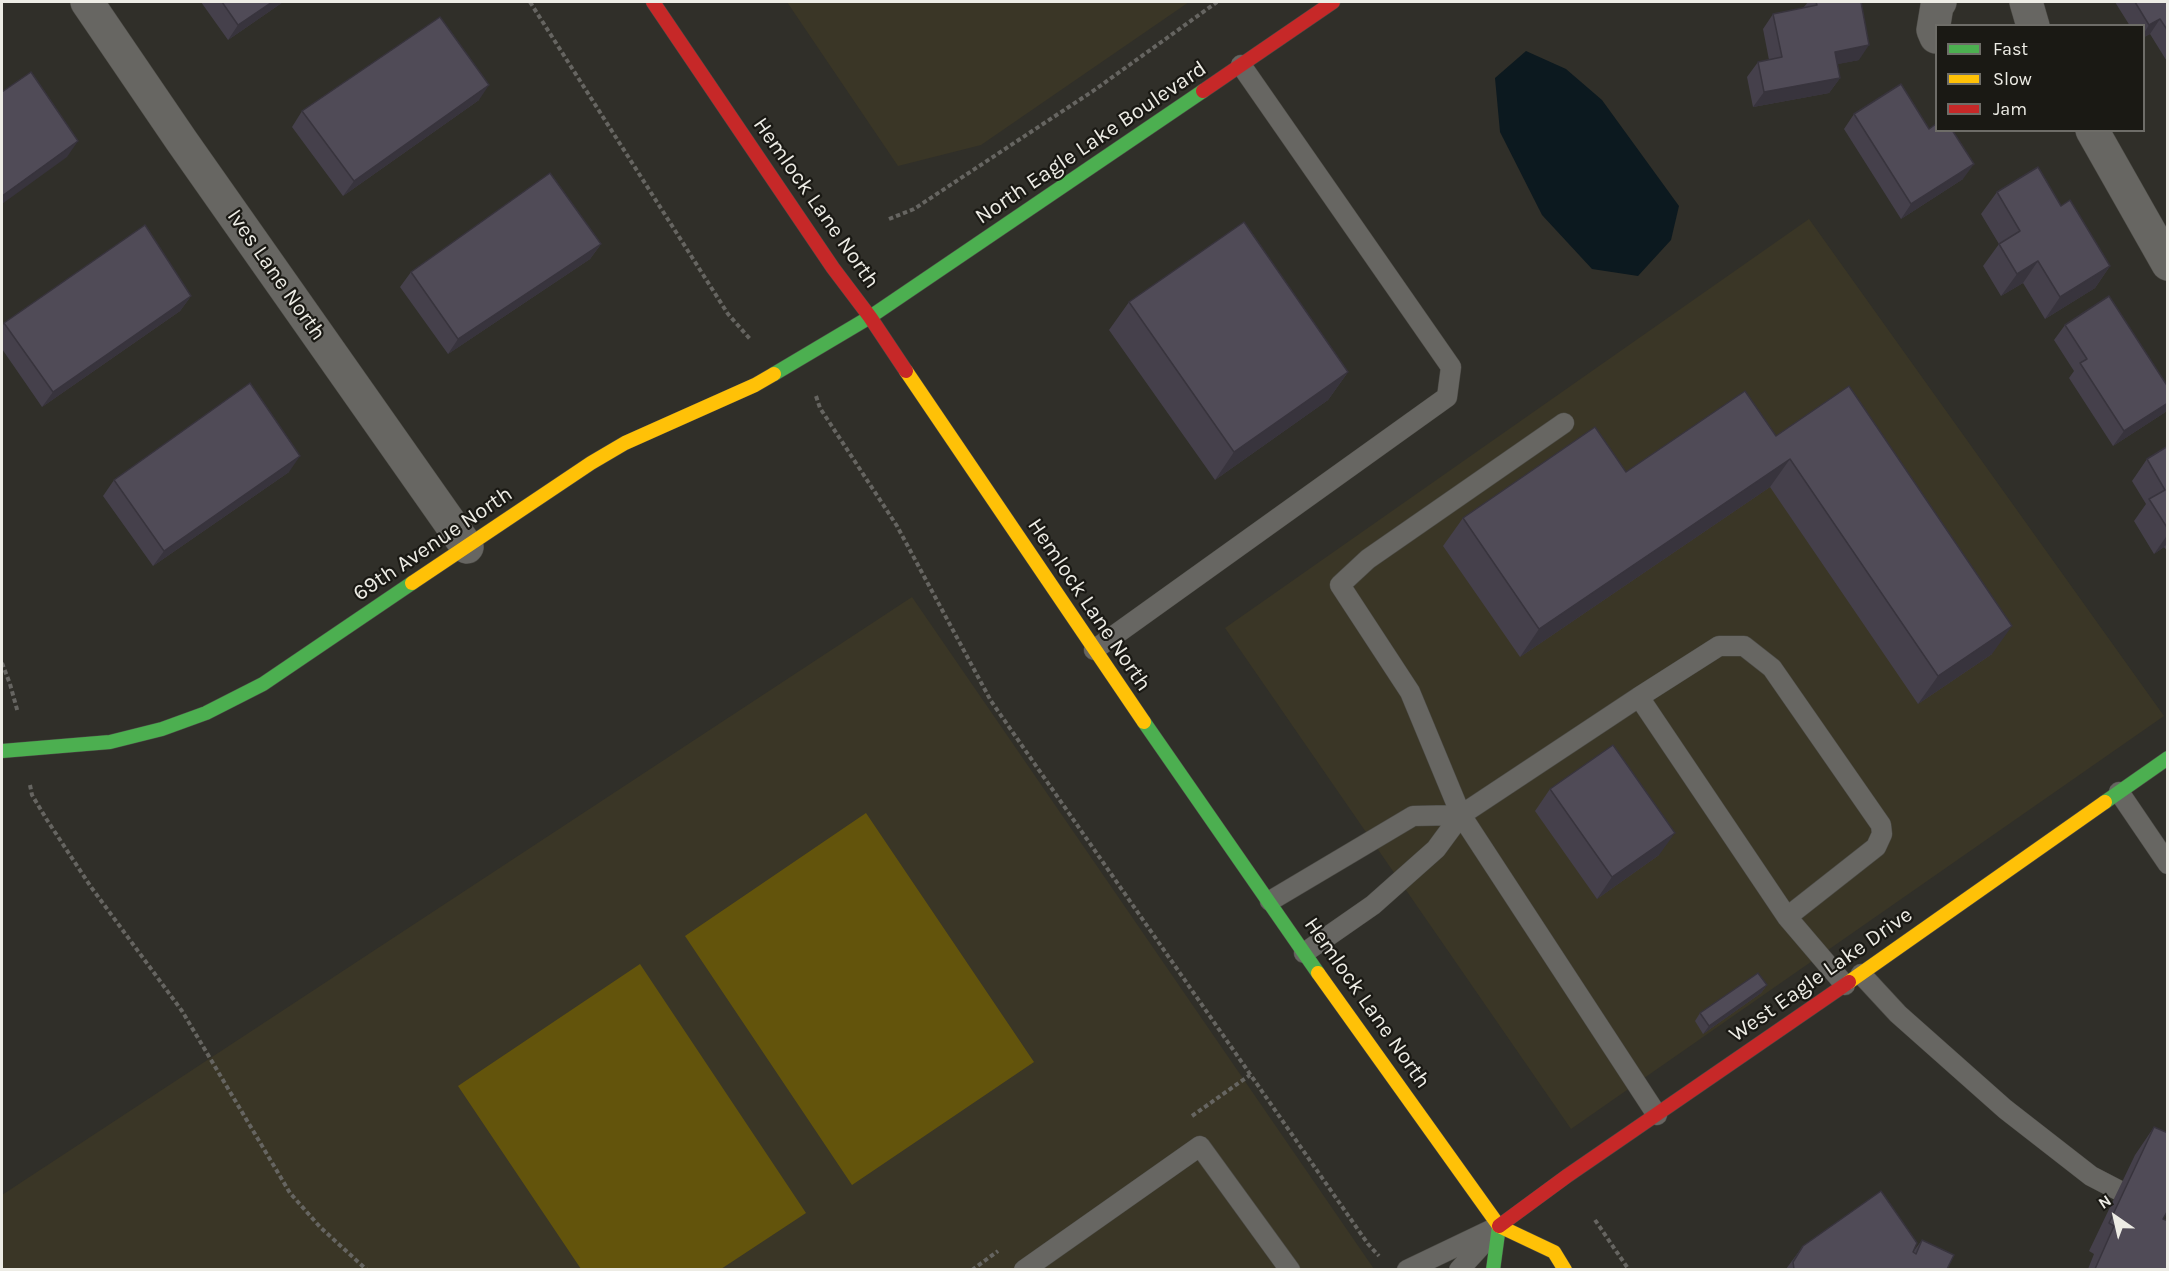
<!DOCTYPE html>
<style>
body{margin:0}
#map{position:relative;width:2169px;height:1271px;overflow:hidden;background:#302f29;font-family:Karla,sans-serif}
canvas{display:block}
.frame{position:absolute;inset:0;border:3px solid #edece5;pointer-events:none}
.legend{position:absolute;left:1935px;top:24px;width:210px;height:108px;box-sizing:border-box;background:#1a1914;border:2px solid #6e6d68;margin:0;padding:8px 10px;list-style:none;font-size:18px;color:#edece5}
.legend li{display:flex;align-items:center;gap:12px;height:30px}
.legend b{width:30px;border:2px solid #6e6d68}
.north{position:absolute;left:2085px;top:1187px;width:60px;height:60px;-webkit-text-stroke:4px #1a1914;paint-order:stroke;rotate:326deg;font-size:16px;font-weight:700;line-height:24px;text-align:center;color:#edece5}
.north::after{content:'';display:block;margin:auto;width:21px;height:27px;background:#edece5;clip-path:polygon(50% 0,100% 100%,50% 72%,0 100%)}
</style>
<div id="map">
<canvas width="2169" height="1271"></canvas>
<div class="frame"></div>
<ul class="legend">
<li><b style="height:8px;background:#4caf50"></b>Fast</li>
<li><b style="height:8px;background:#ffc107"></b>Slow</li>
<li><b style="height:8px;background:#c62828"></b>Jam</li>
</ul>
<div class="north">N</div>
</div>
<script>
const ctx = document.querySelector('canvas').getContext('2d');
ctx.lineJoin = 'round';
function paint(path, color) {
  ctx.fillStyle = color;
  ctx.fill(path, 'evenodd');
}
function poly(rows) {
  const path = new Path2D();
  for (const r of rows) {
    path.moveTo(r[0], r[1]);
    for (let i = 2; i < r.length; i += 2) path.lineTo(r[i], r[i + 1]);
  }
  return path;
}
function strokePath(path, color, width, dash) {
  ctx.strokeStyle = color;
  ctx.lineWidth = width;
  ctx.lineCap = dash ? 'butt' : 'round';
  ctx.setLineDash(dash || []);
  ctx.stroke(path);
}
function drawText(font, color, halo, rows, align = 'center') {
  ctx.font = font + ' Karla,sans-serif';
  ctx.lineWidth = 4.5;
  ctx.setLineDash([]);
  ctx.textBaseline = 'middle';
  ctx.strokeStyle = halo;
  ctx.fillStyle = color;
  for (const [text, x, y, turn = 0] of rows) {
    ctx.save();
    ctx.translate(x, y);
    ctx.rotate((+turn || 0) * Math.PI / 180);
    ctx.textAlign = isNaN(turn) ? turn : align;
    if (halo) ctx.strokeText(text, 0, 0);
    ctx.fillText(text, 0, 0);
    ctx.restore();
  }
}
const built = poly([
 [787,2,1189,2,981,145,898,166],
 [1809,219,2164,716,1571,1129,1225,628],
 [912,597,1374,1269,2,1270,2,1195]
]);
const green = poly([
 [866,813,1034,1062,852,1185,685,936],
 [640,964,806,1213,721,1269,581,1269,458,1086]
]);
const water = poly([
 [1526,51,1566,69,1602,100,1679,206,1671,240,1638,276,1592,269,1542,215,1500,132,1495,78]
]);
const path = poly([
 [530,2,728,314,750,339],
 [889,219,914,209,1093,91,1217,2],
 [816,396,820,408,897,526,991,701,1368,1244,1379,1256],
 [2,663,10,684,18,713],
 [30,785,32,795,47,820,91,887,182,1011,290,1193,320,1227,367,1270],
 [1192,1116,1250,1075],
 [1595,1220,1629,1270],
 [972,1270,998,1251]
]);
const lane = poly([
 [1564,423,1368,559,1340,585,1410,692,1461,815,1657,1115],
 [1094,650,1447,397,1451,367,1241,65],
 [2119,792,2168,864],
 [1270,901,1413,816,1461,815],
 [1787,917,1876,847,1882,834,1881,825,1772,668,1744,646,1719,646,1639,697,1787,917,1845,985],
 [1304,953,1373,905,1436,849,1461,815,1639,697],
 [1861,974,1898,1014,2005,1109,2091,1176,2118,1190],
 [1024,1270,1200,1146,1290,1270],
 [1407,1270,1499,1226],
 [1459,1270,1491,1235]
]);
const street = poly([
 [87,2,181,140,467,547],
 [2026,2,2033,26],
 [1936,37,1933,30,1937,6,1940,2],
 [2092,130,2168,264]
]);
const fast = poly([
 [774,374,870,317,1203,91],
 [1144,722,1318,973],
 [2,751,110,742,162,729,206,713,263,684,412,583],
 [2105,802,2168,758],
 [1493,1270,1499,1226]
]);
const slow = poly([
 [906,371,1144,722],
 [412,583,591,463,625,443,755,385,774,374],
 [1318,973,1499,1226,1554,1252,1565,1270],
 [1849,982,2105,802]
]);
const jam = poly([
 [653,2,833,268,870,317,906,371],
 [1203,91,1333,2],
 [1499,1226,1567,1176,1849,982]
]);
const wall = poly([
 [201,2,283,2,228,40],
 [1808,2,1861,2,1859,60,1837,64,1840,78,1829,93,1753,107,1747,77,1758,62,1769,60,1763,29,1773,14,1803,8],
 [2115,2,2168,2,2168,63,2150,34,2144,37,2144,26,2130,26],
 [479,100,343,196,292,127,302,111],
 [1854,114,1929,129,1963,179,1901,219,1844,129],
 [1997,192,2061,206,2110,266,2095,288,2045,319,2023,283,2001,296,1983,266,1999,244,1981,214],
 [601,244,590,259,448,354,400,287,411,272],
 [191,296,180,311,42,407,2,349,2,327,4,323],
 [1129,302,1348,372,1328,400,1215,480,1109,330],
 [2065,325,2168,387,2168,409,2164,413,2113,446,2069,378,2074,371,2054,340],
 [1776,436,1992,654,1918,704,1770,487,1520,657,1443,546,1463,518,1626,472],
 [2168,446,2168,552,2164,547,2154,554,2134,521,2146,504,2132,481,2147,459],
 [289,472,153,566,103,496,114,480],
 [1550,789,1659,855,1597,899,1535,811],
 [1767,985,1761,993,1703,1034,1695,1021,1700,1013],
 [2154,1127,2168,1269,2088,1269,2094,1254,2089,1251,2135,1155],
 [1922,1240,1949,1269,1786,1269,1803,1246,1913,1252]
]);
const shadedWall = poly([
 [272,2,283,2,228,40,238,25],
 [2160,19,2150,34,2144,37,2144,33,2149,25],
 [1869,45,1859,60,1824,67,1835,52],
 [1840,78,1829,93,1753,107,1764,92],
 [489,85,479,100,343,196,354,181],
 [78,141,67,157,2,204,2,196],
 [1974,164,1963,179,1901,219,1911,204],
 [601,244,590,259,448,354,458,339],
 [2038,261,2023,283,2001,296,2017,274],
 [2110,266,2095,288,2045,319,2060,297],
 [191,296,180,311,42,407,53,392],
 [1348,372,1328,400,1215,480,1234,452],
 [2168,403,2168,409,2164,413,2113,446,2124,431],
 [300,456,289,472,153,566,164,551],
 [1790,459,1770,487,1520,657,1539,629],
 [2168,534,2168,543,2164,547,2154,554],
 [2012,626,1992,654,1918,704,1938,676],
 [1675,833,1659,855,1597,899,1612,877],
 [1767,985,1761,993,1703,1034,1709,1026]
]);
const building = poly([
 [222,2,272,2,238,25,222,2],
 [1816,2,1861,2,1869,45,1835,52,1840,78,1764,92,1758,62,1782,57,1773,14,1817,5,1816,2],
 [2135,2,2168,2,2168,31,2160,19,2149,25,2135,2],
 [440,17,489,85,354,181,302,111,440,17],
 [31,72,78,141,2,196,2,92,31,72],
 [1901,84,1929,129,1936,124,1936,130,1952,130,1974,164,1911,204,1854,114,1901,84],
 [2038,167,2061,206,2070,200,2110,266,2060,297,2038,261,2017,274,1999,244,2020,231,1997,192,2038,167],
 [550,173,601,244,458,339,411,272,550,173],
 [1244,222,1348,372,1234,452,1129,302,1244,222],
 [145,225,191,296,53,392,4,323,145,225],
 [2109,296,2168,387,2168,403,2124,431,2080,363,2087,359,2065,325,2109,296],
 [250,383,300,456,164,551,114,480,250,383],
 [1849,386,2012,626,1938,676,1790,459,1539,629,1463,518,1595,427,1626,472,1745,391,1776,436,1849,386],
 [2168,446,2168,529,2149,499,2165,490,2147,459,2168,446],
 [1613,745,1675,833,1612,877,1550,789,1613,745],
 [1758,973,1767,985,1709,1026,1700,1013,1758,973],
 [2154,1127,2168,1133,2168,1210,2163,1219,2168,1221,2168,1269,2095,1269,2114,1226,2109,1223,2154,1127],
 [1881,1191,1917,1243,1913,1252,1916,1254,1922,1240,1954,1255,1947,1269,1949,1269,1794,1269,1793,1262,1803,1246,1881,1191]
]);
const streetNames = [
 ["North Eagle Lake Boulevard",1091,143,-34],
 ["Hemlock Lane North",816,203,55],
 ["Ives Lane North",276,275,55],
 ["69th Avenue North",433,544,-34],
 ["Hemlock Lane North",1089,605,56],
 ["West Eagle Lake Drive",1821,975,-35],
 ["Hemlock Lane North",1367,1003,55]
];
paint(built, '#3a3626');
paint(green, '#63540c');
paint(water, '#0c191f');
strokePath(lane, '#4b4a45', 21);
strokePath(street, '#4b4a45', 34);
strokePath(fast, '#4b4a45', 15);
strokePath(slow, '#4b4a45', 15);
strokePath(jam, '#4b4a45', 15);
strokePath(path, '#666561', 4, [4.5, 3]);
strokePath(lane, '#676662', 20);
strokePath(street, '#676662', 33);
strokePath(fast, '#4caf50', 14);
strokePath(slow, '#ffc107', 14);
strokePath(jam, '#c62828', 14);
paint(wall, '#45404b');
paint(shadedWall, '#38343d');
paint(building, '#504b57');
strokePath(building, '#38343d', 1.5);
drawText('22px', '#edece5', '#1a1914', streetNames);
</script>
